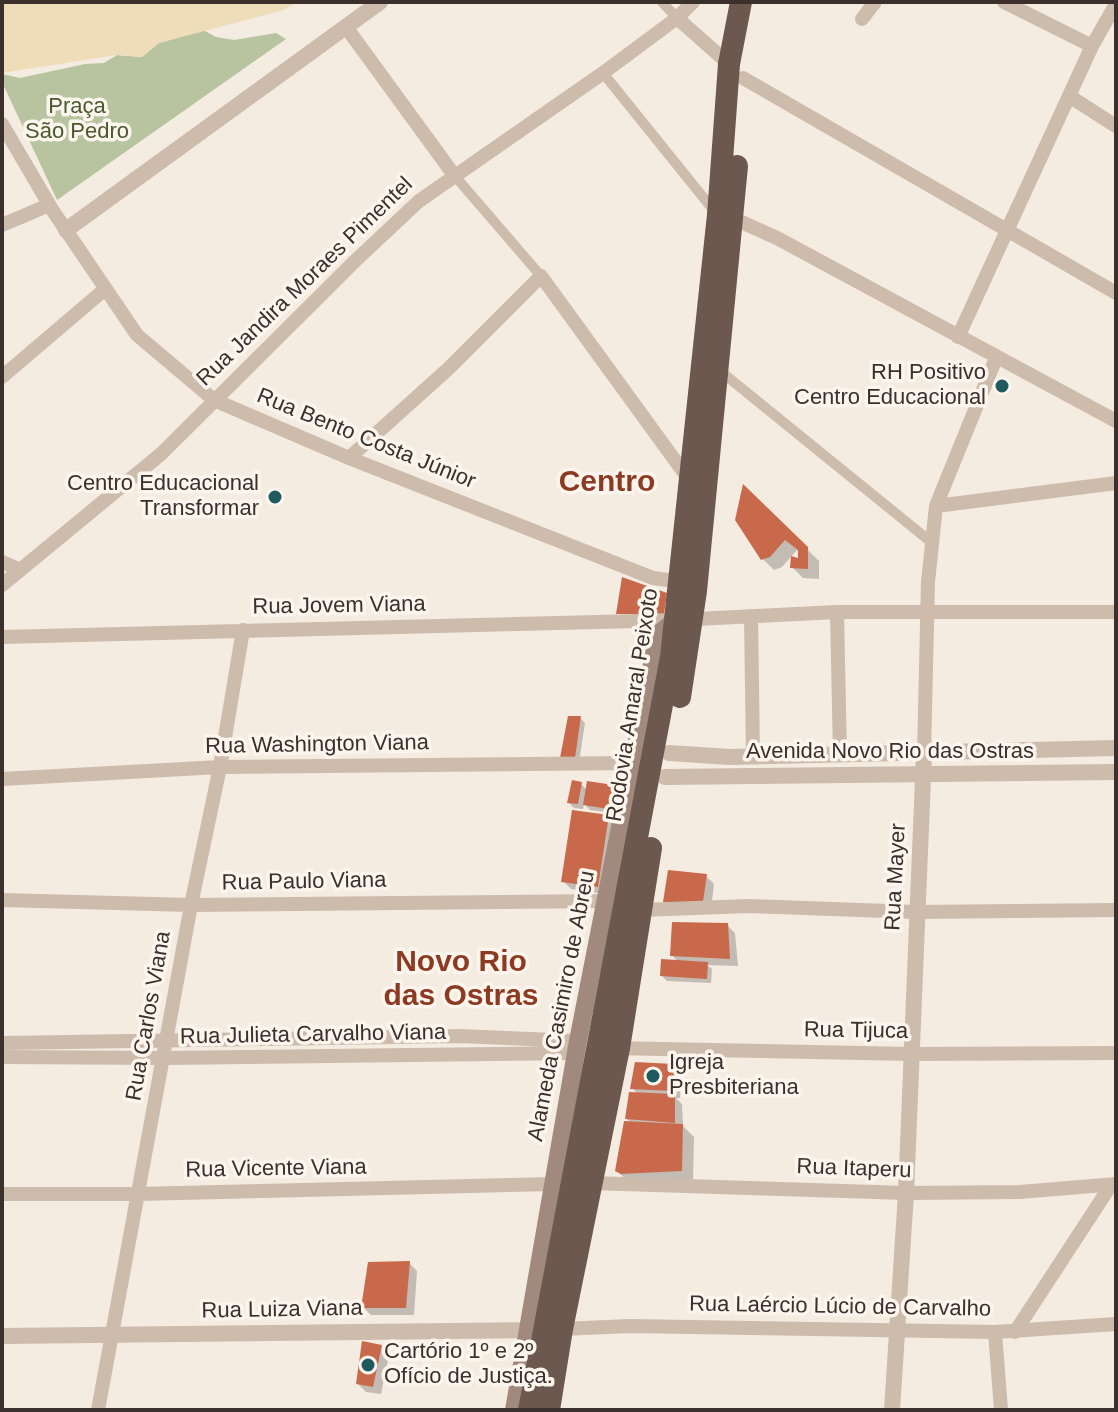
<!DOCTYPE html>
<meta charset="utf-8">
<style>
body{margin:0}
#map{position:relative;width:1118px;height:1412px;overflow:hidden;background:#f4ebe1;font-family:Arial,sans-serif}
canvas{display:block}
.frame{position:absolute;inset:0;border:4px solid #3b302b;pointer-events:none}
</style>
<div id="map">
<canvas width="1118" height="1412"></canvas>
<div class="frame"></div>
</div>
<script>
const ctx = document.querySelector('canvas').getContext('2d');
ctx.lineJoin = 'round';
function paint(path, color) {
  ctx.fillStyle = color;
  ctx.fill(path, 'evenodd');
}
function poly(rows) {
  const path = new Path2D();
  for (const r of rows) {
    path.moveTo(r[0], r[1]);
    for (let i = 2; i < r.length; i += 2) path.lineTo(r[i], r[i + 1]);
  }
  return path;
}
function strokePath(path, color, width, dash) {
  ctx.strokeStyle = color;
  ctx.lineWidth = width;
  ctx.lineCap = dash ? 'butt' : 'round';
  ctx.setLineDash(dash || []);
  ctx.stroke(path);
}
function drawText(font, color, halo, rows, align = 'center') {
  ctx.font = font + ' Arial,sans-serif';
  ctx.lineWidth = 7;
  ctx.setLineDash([]);
  ctx.textBaseline = 'middle';
  ctx.strokeStyle = halo;
  ctx.fillStyle = color;
  for (const [text, x, y, turn = 0] of rows) {
    ctx.save();
    ctx.translate(x, y);
    ctx.rotate((+turn || 0) * Math.PI / 180);
    ctx.textAlign = isNaN(turn) ? turn : align;
    if (halo) ctx.strokeText(text, 0, 0);
    ctx.fillText(text, 0, 0);
    ctx.restore();
  }
}
const green = poly([
 [203,30,216,37,234,40,276,33,286,39,57,200,2,82,2,74,20,78,85,64,104,63,117,55,142,57,159,43]
]);
const sand = poly([
 [2,2,297,2,284,10,159,43,142,57,116,55,2,73]
]);
const shadow = poly([
 [737,520,807,549,819,561,819,579,803,578,792,567,801,560,797,550,782,567,774,570,763,559],
 [580,718,585,723,579,762,567,762],
 [581,784,587,790,613,787,618,792,613,813,590,810,584,804,583,809,574,808,569,803],
 [608,817,616,825,605,894,571,889,563,881],
 [706,876,714,884,711,909,673,910,665,902],
 [727,925,735,933,738,966,707,965,712,969,711,983,667,981,662,976,679,963,672,955],
 [673,1066,681,1074,680,1098,676,1098,682,1104,683,1126,694,1137,693,1181,629,1182,617,1171,632,1124,627,1119,638,1094,632,1088],
 [409,1263,417,1271,414,1315,371,1315,363,1307],
 [381,1346,389,1355,381,1394,366,1392,358,1384]
]);
const building = poly([
 [743,484,808,547,808,569,790,568,791,556,798,558,798,550,785,540,770,557,761,560,735,520],
 [622,577,667,593,664,614,616,614],
 [568,716,581,716,575,758,560,758],
 [572,780,582,782,578,804,567,803],
 [587,781,614,785,609,809,583,805],
 [572,810,609,815,598,887,561,882],
 [668,870,707,874,703,902,663,902],
 [672,922,728,923,730,959,670,956],
 [661,959,708,962,707,979,660,976],
 [635,1062,674,1064,673,1091,630,1089],
 [629,1092,675,1094,675,1123,625,1119],
 [624,1121,683,1124,682,1171,621,1174,615,1171],
 [410,1261,406,1308,361,1308,368,1262],
 [362,1341,382,1345,373,1387,356,1384]
]);
const pedestrian = poly([
 [662,2,677,18],
 [603,73,715,212],
 [454,175,541,276],
 [719,370,931,542]
]);
const minor = poly([
 [1004,2,1092,46],
 [677,18,729,64],
 [862,19,875,2],
 [346,27,454,175],
 [743,78,1116,293],
 [1069,96,1116,126],
 [2,124,53,211,137,335,214,400,349,458,653,578,668,580,687,577],
 [728,216,777,238,1116,421],
 [2,225,49,205],
 [958,337,1092,46,1116,4],
 [2,377,104,290],
 [349,458,448,369,541,276,690,481],
 [936,506,1116,483],
 [2,562,20,570],
 [2,585,161,454,355,261,419,201,603,73,677,18,693,2],
 [837,612,840,755],
 [751,616,753,757],
 [2,637,676,620,837,612,1116,612],
 [924,754,928,582,936,506,996,358],
 [2,779,220,767,633,763],
 [2,900,191,905,607,901],
 [640,910,749,906,916,912,1116,910],
 [2,1043,459,1036,578,1041],
 [612,1048,912,1054,1116,1053],
 [2,1057,165,1058,576,1053],
 [591,1183,906,1193,1020,1192,1116,1184],
 [2,1194,137,1194,552,1184],
 [562,1329,630,1326,995,1332,1116,1324],
 [995,1332,1001,1410],
 [1015,1332,1111,1185],
 [98,1410,191,905,220,767,243,630]
]);
const tertiary = poly([
 [66,230,380,2],
 [669,753,730,757,1116,748],
 [665,777,1116,772],
 [2,1336,540,1330],
 [892,1410,906,1193,924,754]
]);
const secondary = poly([
 [514,1410,578,1041,655,649,662,631,676,620]
]);
const trunk = poly([
 [680,697,696,591,737,166],
 [529,1410,671,657,718,215,729,64,741,2],
 [549,1410,562,1329,619,1048,651,848]
]);
const markers = [
 [1002,386,8,"#1f5a5e"],
 [275,497,8,"#1f5a5e"],
 [653,1076,8,"#1f5a5e"],
 [368,1365,8,"#1f5a5e"]
];
const parkNames = [
 ["Praça",77,107],
 ["São Pedro",77,132]
];
const streetNames = [
 ["Rua Jandira Moraes Pimentel",305,282,-44],
 ["Rua Bento Costa Júnior",366,439,22],
 ["Rua Jovem Viana",339,606,-1],
 ["Rodovia Amaral Peixoto",633,705,-81],
 ["Rua Washington Viana",317,745,-1],
 ["Avenida Novo Rio das Ostras",890,752],
 ["Rua Mayer",896,877,-87],
 ["Rua Paulo Viana",304,882,-1],
 ["Alameda Casimiro de Abreu",562,1006,-79],
 ["Rua Carlos Viana",149,1016,-80],
 ["Rua Tijuca",856,1031,1],
 ["Rua Julieta Carvalho Viana",313,1035,-1],
 ["Rua Vicente Viana",276,1169,-1],
 ["Rua Itaperu",854,1169,2],
 ["Rua Laércio Lúcio de Carvalho",840,1307,1],
 ["Rua Luiza Viana",282,1310,-1]
];
const poiNames = [
 ["RH Positivo",986,373],
 ["Centro Educacional",986,398],
 ["Centro Educacional",259,484],
 ["Transformar",259,509],
 ["Igreja",669,1063,"left"],
 ["Presbiteriana",669,1088,"left"],
 ["Cartório 1º e 2º",384,1352,"left"],
 ["Ofício de Justiça.",384,1377,"left"]
];
const districtNames = [
 ["Centro",607,483],
 ["Novo Rio",461,963],
 ["das Ostras",461,997]
];
paint(green, '#b8c4a0');
paint(sand, '#efdcb8');
paint(shadow, '#0003');
paint(building, '#c8694b');
strokePath(pedestrian, '#cdbbac', 10);
strokePath(minor, '#cdbbac', 14);
strokePath(tertiary, '#cdbbac', 16);
strokePath(secondary, '#a18a7d', 18);
strokePath(trunk, '#6c584f', 22);
for (const [x, y, r, color] of markers) {
  const dot = new Path2D();
  dot.arc(x, y, r, 0, 2 * Math.PI);
  ctx.fillStyle = color;
  ctx.fill(dot);
  strokePath(dot, '#fbf5ee', 3);
}
drawText('22px', '#4a5a2e', '#fbf5ee', parkNames);
drawText('22px', '#3b302b', '#fbf5ee', streetNames);
drawText('22px', '#3b302b', '#fbf5ee', poiNames, 'right');
drawText('bold 30px', '#8c3b22', '#fbf5ee', districtNames);
</script>
